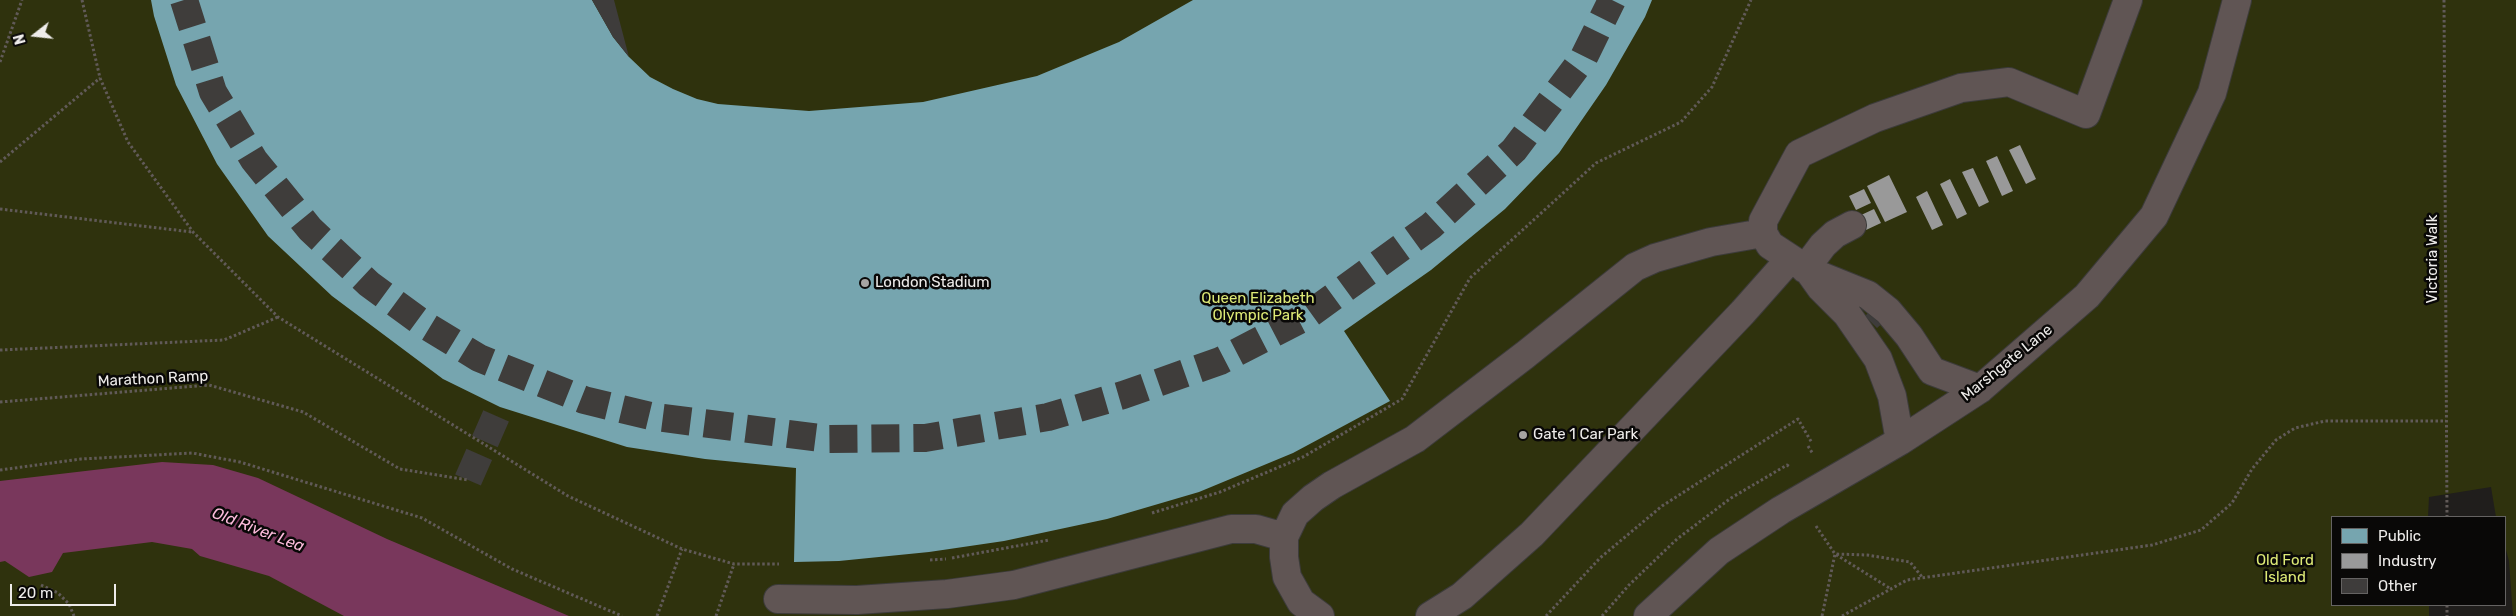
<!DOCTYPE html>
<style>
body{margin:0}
#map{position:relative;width:2516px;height:616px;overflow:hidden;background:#201e1c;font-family:Rubik,sans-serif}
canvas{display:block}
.legend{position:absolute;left:2331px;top:516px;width:175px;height:90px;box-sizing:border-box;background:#090807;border:1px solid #656362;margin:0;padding:6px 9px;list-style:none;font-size:15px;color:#eeecea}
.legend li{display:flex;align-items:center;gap:10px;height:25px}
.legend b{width:25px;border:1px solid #656362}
.north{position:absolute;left:10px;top:10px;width:50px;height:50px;-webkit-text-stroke:4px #090807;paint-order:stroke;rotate:254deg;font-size:14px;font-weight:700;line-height:20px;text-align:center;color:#eeecea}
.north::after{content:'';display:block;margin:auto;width:18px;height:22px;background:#eeecea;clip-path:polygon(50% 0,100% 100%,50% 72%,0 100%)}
.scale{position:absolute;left:10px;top:584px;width:106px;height:22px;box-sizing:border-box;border:2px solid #eeecea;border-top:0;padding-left:6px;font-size:15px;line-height:18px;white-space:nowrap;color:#eeecea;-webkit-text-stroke:4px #090807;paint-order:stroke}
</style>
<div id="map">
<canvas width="2516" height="616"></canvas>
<ul class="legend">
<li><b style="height:14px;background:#76a5af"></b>Public</li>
<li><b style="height:14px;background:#999"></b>Industry</li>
<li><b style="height:14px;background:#3e3c3b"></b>Other</li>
</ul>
<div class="north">N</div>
<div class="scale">20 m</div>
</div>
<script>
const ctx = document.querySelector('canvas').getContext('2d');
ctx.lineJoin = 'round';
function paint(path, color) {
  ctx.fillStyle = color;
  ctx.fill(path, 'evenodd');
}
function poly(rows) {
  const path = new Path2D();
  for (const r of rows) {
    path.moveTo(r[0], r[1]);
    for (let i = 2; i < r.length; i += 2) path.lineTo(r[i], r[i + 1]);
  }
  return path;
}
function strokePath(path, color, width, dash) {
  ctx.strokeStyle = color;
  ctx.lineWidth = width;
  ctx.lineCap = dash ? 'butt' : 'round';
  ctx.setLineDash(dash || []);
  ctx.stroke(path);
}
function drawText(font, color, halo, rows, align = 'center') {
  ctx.font = font + ' Rubik,sans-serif';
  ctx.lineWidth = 5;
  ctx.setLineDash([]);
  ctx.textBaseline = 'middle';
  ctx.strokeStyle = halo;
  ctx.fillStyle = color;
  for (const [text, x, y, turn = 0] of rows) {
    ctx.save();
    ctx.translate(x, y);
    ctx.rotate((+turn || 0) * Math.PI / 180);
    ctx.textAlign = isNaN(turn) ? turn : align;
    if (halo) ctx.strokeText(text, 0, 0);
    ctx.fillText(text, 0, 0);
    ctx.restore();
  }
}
const green = poly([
 [0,0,2516,0,2516,616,2513,616,2509,561,2505,546,2505,517,2496,517,2491,487,2429,497,2428,517,2332,517,2332,605,2429,605,2429,616,0,616]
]);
const water = poly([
 [162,462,213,465,258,478,387,539,569,616,344,616,269,576,200,556,192,549,152,542,63,553,52,572,29,577,5,561,0,562,0,481]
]);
const public = poly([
 [151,0,592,0,613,37,629,57,650,77,673,89,697,99,718,104,809,111,923,102,1037,76,1119,42,1193,0,1652,0,1645,17,1606,85,1559,153,1505,209,1431,270,1344,331,1390,401,1293,453,1199,492,1107,519,1004,541,929,552,839,561,794,562,796,468,705,459,627,447,500,407,443,379,332,296,268,236,217,164,176,85,154,16]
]);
const industry = poly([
 [2020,145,2036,179,2026,184,2009,150],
 [1997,156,2013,191,2002,196,1986,161],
 [1973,168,1989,202,1979,207,1962,172],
 [1889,175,1907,212,1885,222,1867,186],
 [1950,179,1967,214,1957,219,1940,184],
 [1864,189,1871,203,1856,210,1849,196],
 [1927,191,1943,225,1932,230,1916,197],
 [1874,209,1881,223,1866,230,1859,216]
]);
const building = poly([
 [592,0,614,0,629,57,613,37],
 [1872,309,1885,321,1877,328,1865,316]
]);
const minorTunnel = poly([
 [184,0,213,92,254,160,310,229,369,284,425,325,479,358,584,400,655,417,829,439,925,438,1048,417,1123,395,1220,361,1307,316,1431,226,1514,150,1584,57,1612,0],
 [468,480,500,407]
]);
const path = poly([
 [82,0,100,78,128,142,193,232,278,317,568,496,682,549,734,564,779,564],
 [2444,0,2447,517],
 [0,62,22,0],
 [0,162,100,78],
 [0,209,192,232],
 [0,350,224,340,278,317],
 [0,402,209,385,303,412,400,469,468,480],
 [1808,446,1813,454],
 [0,470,81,459,192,453,240,462,422,518,512,569,622,616],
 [1152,513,1220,492,1303,457,1402,399,1470,278,1596,163,1681,122,1712,87,1751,0],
 [1816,526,1835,554,1891,589],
 [952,558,1049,540],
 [930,560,946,559],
 [41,585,58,593,69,604,74,616],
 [2447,605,2447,616],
 [657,616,682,549],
 [716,616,734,564],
 [1546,616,1600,558,1662,506,1798,419,1812,443],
 [1602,616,1629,585,1677,539,1731,498,1787,465,1790,467],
 [1822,616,1835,554,1867,555,1910,562,1922,577],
 [1842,616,1907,580,2152,545,2201,530,2232,503,2252,469,2276,440,2295,428,2325,421,2446,421]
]);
const minor = poly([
 [1805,269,1823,245,1835,234,1852,225],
 [1811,274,1821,288,1847,314,1878,359,1892,396,1900,441],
 [1980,389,1932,371,1909,336,1888,311,1868,295,1811,272,1770,245,1763,233,1763,221,1799,154,1875,118,1961,88,2009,82,2086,114,2128,0],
 [778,599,857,600,947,594,1014,585,1231,529,1256,529,1284,537],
 [1320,616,1301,602,1287,577,1284,557,1284,537,1295,514,1313,498,1332,485,1415,439,1525,355,1635,267,1655,258,1711,242,1763,233],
 [1430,616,1462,596,1532,534,1743,312,1790,259],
 [1648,616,1719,551,1781,510,1900,441,1980,389,2087,296,2154,216,2212,93,2237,0]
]);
const markers = [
 [865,283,5,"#a6a4a2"],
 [1523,435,5,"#a6a4a2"]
];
const streetNames = [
 ["Victoria Walk",2433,259,-90],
 ["Marshgate Lane",2007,363,-39],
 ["Marathon Ramp",153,379,-3]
];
const poiNames = [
 ["London Stadium",875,283],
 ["Gate 1 Car Park",1533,435]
];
const parkNames = [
 ["Queen Elizabeth",1258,299],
 ["Olympic Park",1258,316],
 ["Old Ford",2285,561],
 ["Island",2285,578]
];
const waterNames = [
 ["Old River Lea",258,530,21]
];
paint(green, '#2f320d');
paint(water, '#79375c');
paint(public, '#76a5af');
paint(industry, '#999');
paint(building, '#3e3c3b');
strokePath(minorTunnel, '#3f3d3b', 28, [28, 14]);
strokePath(minor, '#3c3b3a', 30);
strokePath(path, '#615a58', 3, [2.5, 2.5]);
strokePath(minor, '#605554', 28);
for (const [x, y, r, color] of markers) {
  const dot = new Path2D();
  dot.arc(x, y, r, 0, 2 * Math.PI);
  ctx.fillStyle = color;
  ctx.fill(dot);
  strokePath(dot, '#090807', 2);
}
drawText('15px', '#eeecea', '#090807', streetNames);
drawText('15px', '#eeecea', '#090807', poiNames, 'left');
drawText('15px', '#deea76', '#090807', parkNames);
drawText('italic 16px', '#fcbbdb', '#090807', waterNames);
</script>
